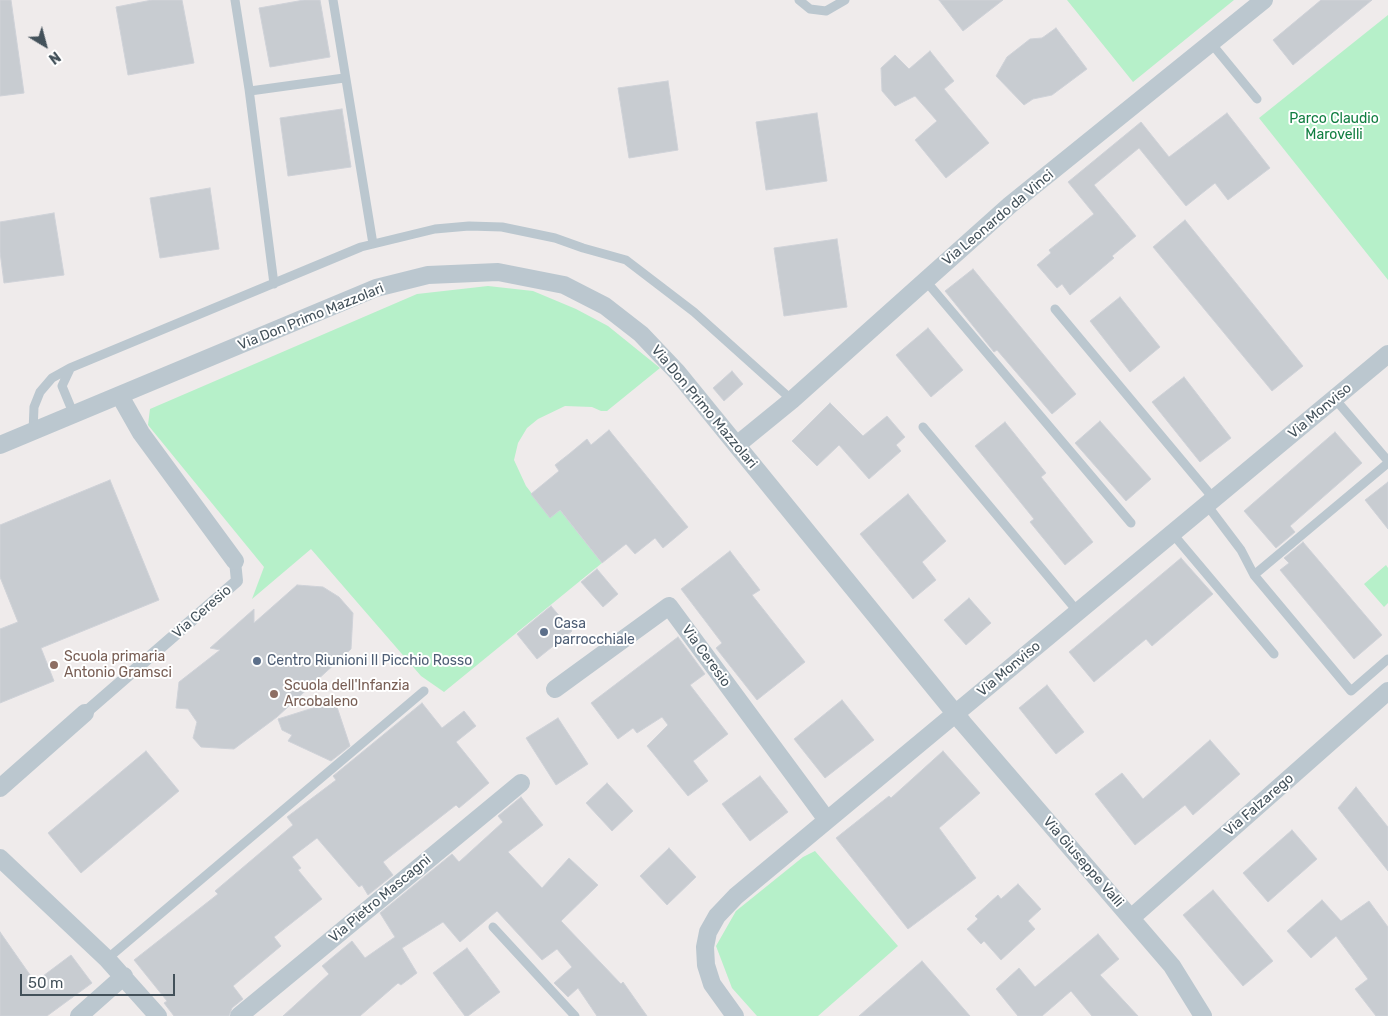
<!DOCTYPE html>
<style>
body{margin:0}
#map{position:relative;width:1388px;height:1016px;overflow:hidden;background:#efebeb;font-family:Rubik,sans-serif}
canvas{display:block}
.north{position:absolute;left:20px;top:20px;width:50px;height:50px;-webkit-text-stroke:4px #fff;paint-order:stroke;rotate:143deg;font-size:14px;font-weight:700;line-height:20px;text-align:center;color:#43515a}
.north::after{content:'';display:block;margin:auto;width:18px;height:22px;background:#43515a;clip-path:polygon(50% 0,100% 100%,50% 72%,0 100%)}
.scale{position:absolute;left:20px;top:974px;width:155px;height:22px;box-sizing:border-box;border:2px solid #43515a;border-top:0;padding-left:6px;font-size:15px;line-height:18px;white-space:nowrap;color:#43515a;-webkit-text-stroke:4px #fff;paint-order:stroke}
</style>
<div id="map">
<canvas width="1388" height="1016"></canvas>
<div class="north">N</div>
<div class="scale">50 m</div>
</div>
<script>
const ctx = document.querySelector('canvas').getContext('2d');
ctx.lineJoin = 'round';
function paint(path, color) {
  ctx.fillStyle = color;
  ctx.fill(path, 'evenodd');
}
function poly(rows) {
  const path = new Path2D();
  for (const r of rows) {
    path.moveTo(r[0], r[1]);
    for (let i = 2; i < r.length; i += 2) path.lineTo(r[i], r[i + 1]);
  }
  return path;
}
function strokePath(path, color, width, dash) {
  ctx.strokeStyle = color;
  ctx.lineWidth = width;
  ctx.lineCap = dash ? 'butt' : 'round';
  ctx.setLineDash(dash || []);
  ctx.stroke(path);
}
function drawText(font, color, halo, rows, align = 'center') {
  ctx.font = font + ' Rubik,sans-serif';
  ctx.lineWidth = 4;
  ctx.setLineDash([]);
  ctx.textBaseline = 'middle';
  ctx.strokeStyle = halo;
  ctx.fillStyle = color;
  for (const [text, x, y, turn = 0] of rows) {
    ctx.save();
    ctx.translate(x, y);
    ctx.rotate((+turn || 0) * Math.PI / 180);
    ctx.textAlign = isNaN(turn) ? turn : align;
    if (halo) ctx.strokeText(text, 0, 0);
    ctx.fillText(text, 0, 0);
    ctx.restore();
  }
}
const green = poly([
 [1067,0,1234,0,1133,82],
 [1388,15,1388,280,1259,118],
 [488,286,533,291,576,309,608,326,660,368,607,411,601,411,592,407,565,406,538,419,527,428,518,443,514,460,526,486,550,517,560,510,602,563,444,692,421,676,311,549,252,599,264,567,148,425,150,409,417,294],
 [1386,565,1388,568,1388,603,1384,607,1364,584],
 [815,851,898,946,818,1016,757,1016,732,988,716,946,736,911,803,857]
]);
const building = poly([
 [0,0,11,0,24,93,0,96,0,0],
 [152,0,182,0,194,63,128,75,116,7,152,0],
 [304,0,320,0,330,57,270,67,259,8,304,0],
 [939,0,1003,0,963,31,939,0],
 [1321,0,1372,0,1293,65,1273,40,1321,0],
 [1056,28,1087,69,1052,95,1033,99,1024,105,996,76,1007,57,1030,39,1042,38,1056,28],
 [930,51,954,81,944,89,989,143,946,178,915,140,937,121,915,96,895,106,882,91,881,68,895,55,909,69,930,51],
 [668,81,678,150,629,158,618,88,668,81],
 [342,109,351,167,288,176,280,118,342,109],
 [817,113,827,181,766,190,756,122,817,113],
 [1227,113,1270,168,1228,200,1215,183,1186,206,1139,148,1094,185,1136,236,1112,256,1114,258,1070,295,1062,284,1057,288,1037,265,1051,253,1049,250,1094,214,1068,182,1141,122,1169,157,1227,113],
 [210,188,219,249,160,258,150,198,210,188],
 [54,213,64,275,4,283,0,252,0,222,54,213],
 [1185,220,1303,366,1272,391,1153,247,1185,220],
 [837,239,847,307,784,316,774,248,837,239],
 [973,269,1076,394,1052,414,997,350,994,352,945,291,973,269],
 [1120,297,1160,347,1130,372,1090,321,1120,297],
 [928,328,963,370,931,397,896,355,928,328],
 [732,371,743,384,724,401,713,388,732,371],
 [1184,377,1231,438,1200,462,1152,402,1184,377],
 [830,403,863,436,887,416,905,437,896,445,901,451,869,479,839,445,817,466,792,441,830,403],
 [1100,421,1151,479,1126,501,1075,443,1100,421],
 [1005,422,1046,473,1041,477,1093,542,1065,565,1030,522,1034,519,975,446,1005,422],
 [609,430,688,527,663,548,655,538,635,554,626,544,602,563,560,510,550,518,531,494,559,471,555,465,569,454,587,439,591,445,609,430],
 [1335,432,1362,463,1290,526,1295,532,1276,548,1244,511,1335,432],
 [110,480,159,600,41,648,54,681,0,703,0,629,18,622,0,577,0,525,110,480],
 [1388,482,1388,529,1365,500,1388,482],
 [908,494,946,541,922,562,936,580,913,599,860,534,908,494],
 [1303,542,1382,635,1354,659,1280,570,1289,563,1284,558,1303,542],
 [730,551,760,590,752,595,805,662,757,700,716,648,722,643,681,589,730,551],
 [1181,558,1213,594,1152,646,1146,639,1094,682,1069,652,1181,558],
 [597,569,618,594,603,607,581,582,597,569],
 [297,585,323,587,339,597,353,613,351,649,277,717,234,749,201,747,193,738,197,722,188,709,176,708,179,682,220,650,210,648,254,609,254,623,297,585],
 [969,598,991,623,966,645,944,620,969,598],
 [551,606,572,631,537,659,517,634,551,606],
 [678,637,705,674,690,685,728,734,693,761,708,781,688,796,647,746,668,725,662,717,637,733,633,728,618,739,591,703,678,637],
 [1047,685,1084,732,1056,754,1019,708,1047,685],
 [842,700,874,740,825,778,794,739,842,700],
 [335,701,350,746,331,761,288,741,292,735,282,730,278,719,335,701],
 [422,703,442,728,464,711,476,726,456,742,489,783,459,808,456,805,383,862,393,875,368,895,362,885,359,887,317,838,292,857,301,868,298,870,322,899,274,937,281,946,233,986,243,999,232,1008,229,1016,174,1016,164,1003,167,1001,134,960,218,894,215,891,293,825,287,817,336,780,333,776,422,703],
 [558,718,588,764,556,785,526,738,558,718],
 [1210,740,1240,774,1193,815,1185,805,1135,845,1095,794,1122,773,1143,799,1210,740],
 [146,751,179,791,81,873,48,833,146,751],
 [943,751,980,793,939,828,976,878,908,929,836,838,889,796,891,798,943,751],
 [760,776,788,812,750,841,722,804,760,776],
 [607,783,633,811,612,831,586,803,607,783],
 [1356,787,1388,827,1388,871,1338,808,1356,787],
 [521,797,543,825,508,852,542,888,569,858,598,885,561,921,621,984,623,982,647,1016,597,1016,578,988,568,997,554,983,572,967,557,949,542,960,497,911,460,942,443,922,402,948,417,973,401,985,398,983,360,1016,283,1016,329,974,322,966,352,941,365,958,395,937,380,913,452,854,459,862,503,822,498,816,521,797],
 [1292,830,1317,859,1268,902,1243,873,1292,830],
 [669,848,696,877,667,905,640,876,669,848],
 [1018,884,1041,909,1028,921,1035,929,1001,960,984,941,981,944,967,929,978,919,975,916,998,895,1001,899,1018,884],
 [1213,890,1273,961,1243,986,1183,915,1213,890],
 [1322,900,1341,921,1369,901,1388,927,1388,1016,1376,1016,1355,989,1368,979,1336,936,1311,958,1287,931,1322,900],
 [0,932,35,982,71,955,92,983,47,1016,0,1016,0,932],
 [1098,934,1119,959,1100,975,1138,1016,1092,1016,1071,991,1042,1016,1018,1016,996,989,1019,968,1035,987,1098,934],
 [467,948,500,992,468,1016,465,1016,433,973,467,948],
 [922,961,970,1016,859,1016,922,961]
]);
const service = poly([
 [235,0,249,89,274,284],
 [333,0,373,244],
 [799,0,810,9,826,11,845,0],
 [1211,43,1257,99],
 [250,91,344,78],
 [925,280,1131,523],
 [1055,309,1214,499],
 [70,369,62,386,74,415],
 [1335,399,1388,461],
 [923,427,1078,612],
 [33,432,34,407,40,392,52,378,70,368,361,247,435,229,469,226,502,227,555,238,583,248,626,260,694,312,792,400],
 [1207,505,1241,550,1254,575,1351,691,1388,659],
 [1172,533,1274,654],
 [1254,575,1388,463],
 [493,927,575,1016],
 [107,959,424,691]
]);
const pedestrian = poly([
 [85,713,237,581,235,561]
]);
const minor = poly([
 [120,396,141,433,235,561],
 [738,444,792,400,1010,205,1264,0],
 [0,445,376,288,428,275,498,272,564,285,605,306,641,334,677,372,963,723,1172,966,1203,1016],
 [555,689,669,606,827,820],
 [0,788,85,713],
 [0,858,107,959,158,1016],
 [1131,918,1388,691],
 [79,1016,124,976],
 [239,1016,521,783],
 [735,1016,712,984,706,965,705,947,708,932,717,916,736,896,1388,354]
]);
const markers = [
 [544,632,5,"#5c6f8a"],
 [257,661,5,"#5c6f8a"],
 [54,665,5,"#8d6e63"],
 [274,694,5,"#8d6e63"]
];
const parkNames = [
 ["Parco Claudio",1334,119],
 ["Marovelli",1334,135]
];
const streetNames = [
 ["Via Leonardo da Vinci",998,218,-40],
 ["Via Don Primo Mazzolari",311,317,-22],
 ["Via Don Primo Mazzolari",704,407,50],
 ["Via Monviso",1320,411,-40],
 ["Via Ceresio",202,612,-41],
 ["Via Ceresio",706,656,54],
 ["Via Monviso",1009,669,-40],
 ["Via Falzarego",1259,805,-41],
 ["Via Giuseppe Valli",1083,862,49],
 ["Via Pietro Mascagni",380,899,-40]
];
const serviceNames = [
 ["Casa",554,624],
 ["parrocchiale",554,640],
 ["Centro Riunioni Il Picchio Rosso",267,661]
];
const educationNames = [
 ["Scuola primaria",64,657],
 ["Antonio Gramsci",64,673],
 ["Scuola dell'Infanzia",284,686],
 ["Arcobaleno",284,702]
];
paint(green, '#b6f0c9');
paint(building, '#c8ccd1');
strokePath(building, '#cfd2d8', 1);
strokePath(service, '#bbc7cf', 9);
strokePath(pedestrian, '#bbc7cf', 12);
strokePath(minor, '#bbc7cf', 18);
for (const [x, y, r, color] of markers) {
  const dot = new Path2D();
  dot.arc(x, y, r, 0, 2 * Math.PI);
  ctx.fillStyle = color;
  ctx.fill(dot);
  strokePath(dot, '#fff', 2);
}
drawText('14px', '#117e41', '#fff', parkNames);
drawText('14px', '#43515a', '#fff', streetNames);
drawText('14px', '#4e5e75', '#fff', serviceNames, 'left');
drawText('14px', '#785e54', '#fff', educationNames, 'left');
</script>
